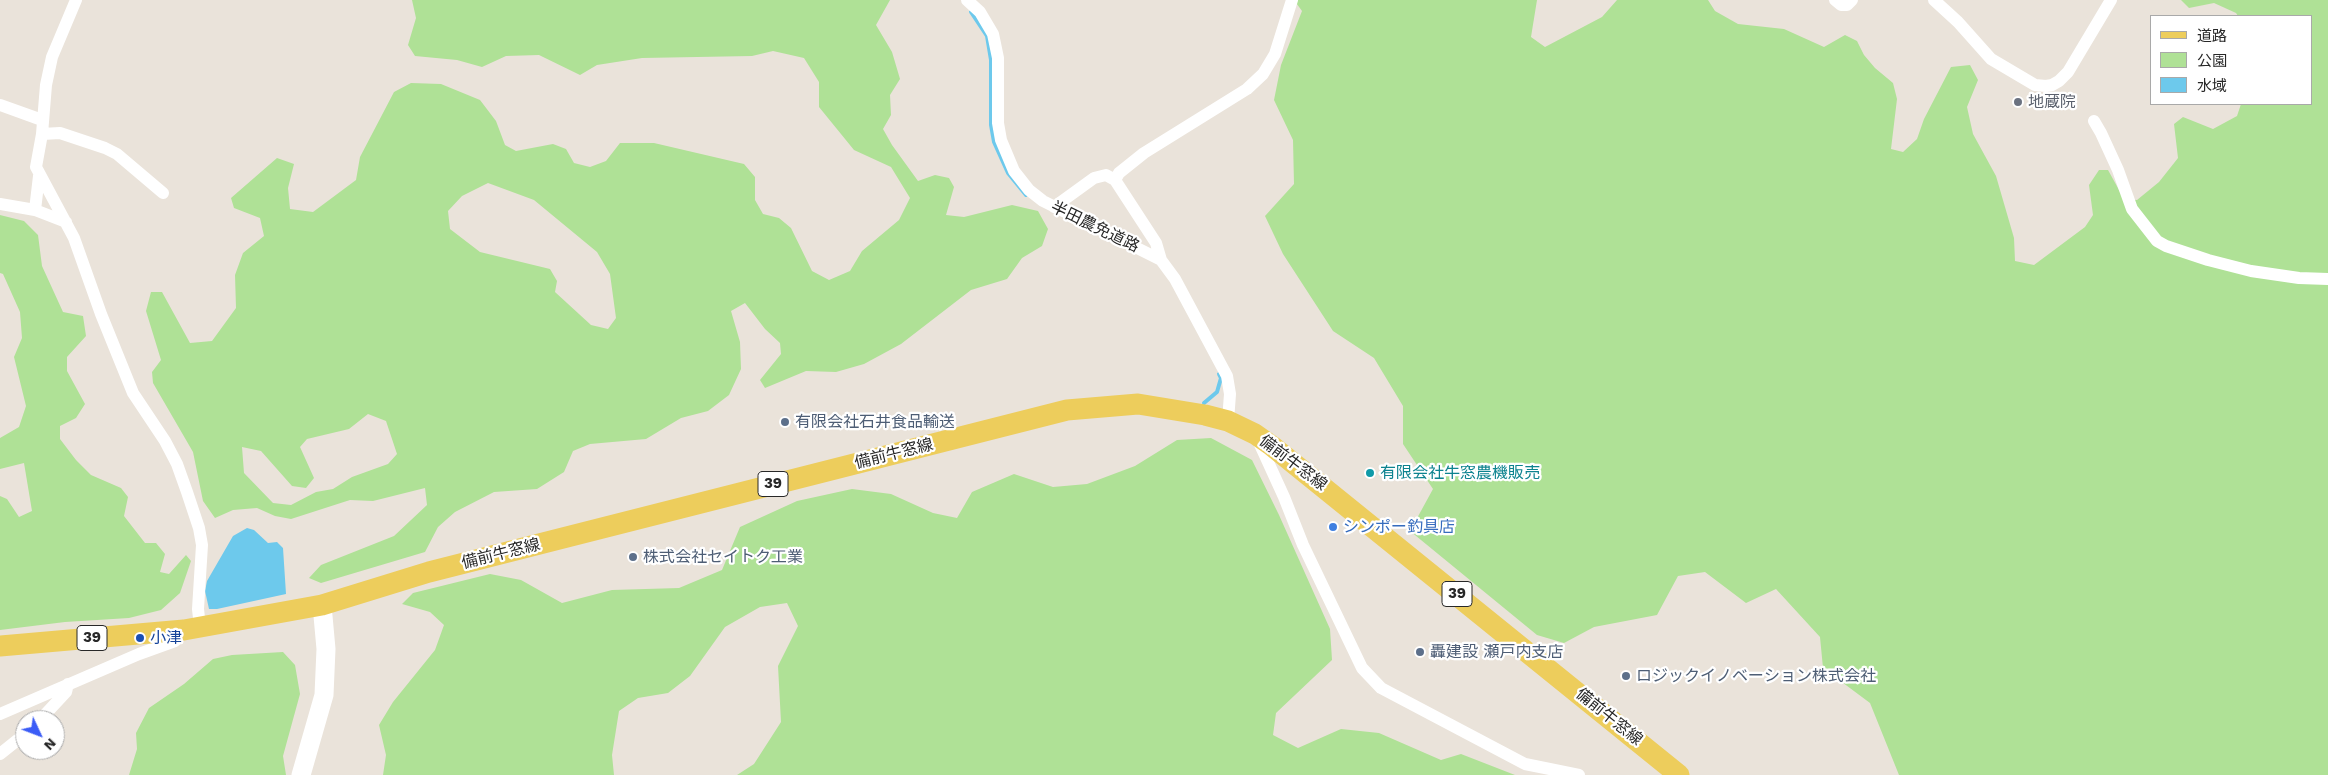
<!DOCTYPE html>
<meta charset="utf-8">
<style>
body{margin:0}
#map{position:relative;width:2328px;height:775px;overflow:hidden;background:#eae3da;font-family:"Work Sans","Noto Sans JP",sans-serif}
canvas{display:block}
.legend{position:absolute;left:2150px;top:15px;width:162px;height:90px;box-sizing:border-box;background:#fff;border:1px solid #a9a9a9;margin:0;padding:6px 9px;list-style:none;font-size:15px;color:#282828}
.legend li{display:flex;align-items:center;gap:10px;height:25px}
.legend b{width:25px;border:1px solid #a9a9a9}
.north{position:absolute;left:15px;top:710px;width:50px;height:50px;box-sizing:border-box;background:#fff;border:1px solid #a9a9a9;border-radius:50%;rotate:133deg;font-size:14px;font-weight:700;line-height:20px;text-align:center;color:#282828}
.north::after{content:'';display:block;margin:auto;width:18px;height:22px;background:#3b5cf6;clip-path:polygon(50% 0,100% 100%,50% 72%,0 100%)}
</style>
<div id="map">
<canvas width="2328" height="775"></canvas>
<ul class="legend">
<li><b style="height:6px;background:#edcd5c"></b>道路</li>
<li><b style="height:14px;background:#afe196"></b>公園</li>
<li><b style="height:14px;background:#6dc9ec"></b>水域</li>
</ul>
<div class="north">N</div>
</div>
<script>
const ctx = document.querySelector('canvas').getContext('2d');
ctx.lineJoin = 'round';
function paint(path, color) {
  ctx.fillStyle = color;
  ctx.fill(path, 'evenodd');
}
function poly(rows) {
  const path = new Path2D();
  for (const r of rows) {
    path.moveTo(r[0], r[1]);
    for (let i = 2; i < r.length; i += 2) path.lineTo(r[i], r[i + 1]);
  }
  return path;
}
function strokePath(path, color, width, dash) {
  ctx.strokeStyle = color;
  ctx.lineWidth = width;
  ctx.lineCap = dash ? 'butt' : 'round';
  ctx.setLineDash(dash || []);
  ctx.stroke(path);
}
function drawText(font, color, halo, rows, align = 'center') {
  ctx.font = font + ' "Work Sans","Noto Sans JP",sans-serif';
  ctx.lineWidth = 4.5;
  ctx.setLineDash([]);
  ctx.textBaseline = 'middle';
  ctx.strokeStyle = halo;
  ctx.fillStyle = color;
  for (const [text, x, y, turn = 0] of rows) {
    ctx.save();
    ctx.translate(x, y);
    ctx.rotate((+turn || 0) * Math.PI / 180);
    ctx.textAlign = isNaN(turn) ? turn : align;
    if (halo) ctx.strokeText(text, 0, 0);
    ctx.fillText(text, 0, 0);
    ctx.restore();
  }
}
const green = poly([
 [412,0,890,0,876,25,892,52,900,79,890,95,891,115,883,129,892,145,918,181,935,175,949,178,954,187,946,215,964,217,1012,205,1038,211,1048,229,1042,246,1022,258,1007,279,971,290,901,344,864,364,836,372,806,371,765,388,760,380,781,354,780,343,765,329,745,303,731,311,740,342,741,369,729,395,708,411,681,418,646,439,590,444,573,451,564,472,537,489,494,492,455,512,438,527,425,552,321,583,309,578,321,565,394,536,427,505,425,488,373,501,350,500,291,519,275,516,257,508,233,510,215,518,203,501,193,452,153,383,152,372,161,360,146,311,151,292,162,292,190,343,212,341,236,308,235,275,243,253,264,236,260,218,234,208,231,198,277,158,294,164,288,188,290,209,313,212,356,180,360,157,394,92,411,83,441,84,480,100,496,121,505,145,516,151,553,144,566,149,574,163,590,167,606,161,620,143,654,143,744,164,755,177,755,200,763,214,779,218,791,228,812,271,829,280,850,271,862,251,899,220,910,198,891,167,854,150,819,107,819,82,804,58,773,51,752,56,642,58,597,65,580,75,539,55,506,56,482,67,457,60,415,56,408,45,416,18],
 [488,183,534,200,597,252,610,274,616,318,608,329,591,325,555,292,557,281,550,269,480,252,450,229,448,211,462,196],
 [368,414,386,421,397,454,388,464,352,477,333,489,316,492,291,505,273,503,244,473,242,447,261,451,292,486,306,488,314,478,300,447,307,439,349,429],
 [1294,0,1537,0,1531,37,1545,47,1602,17,1617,0,1708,0,1715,11,1738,24,1784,29,1824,47,1845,35,1857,41,1864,55,1875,68,1893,83,1897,99,1891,149,1903,152,1917,139,1924,119,1951,67,1970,65,1978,80,1967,107,1973,134,1996,176,2014,238,2015,261,2034,265,2085,227,2093,215,2089,185,2099,170,2108,170,2124,199,2137,200,2159,182,2178,158,2174,124,2183,117,2213,129,2237,116,2241,104,2312,104,2312,16,2238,16,2236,13,2214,3,2189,8,2181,0,2328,0,2328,775,1899,775,1870,703,1823,668,1820,637,1776,589,1746,603,1705,572,1678,576,1657,615,1594,627,1564,643,1537,635,1410,531,1433,489,1403,444,1403,406,1374,358,1333,331,1283,254,1265,216,1294,184,1293,140,1274,100,1281,65,1302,11],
 [0,215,24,221,38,235,42,266,63,312,83,316,86,336,67,357,67,371,85,404,76,418,60,426,60,439,76,460,91,475,121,488,128,497,124,516,145,543,156,543,165,554,160,572,169,574,186,555,191,561,180,593,161,610,129,618,65,622,0,630,0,496,7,499,19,517,32,511,24,463,0,469,0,438,19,427,26,406,14,357,22,338,20,312,3,274,0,273],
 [1211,438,1252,460,1279,515,1330,629,1332,660,1276,713,1273,735,1298,748,1341,729,1379,733,1441,760,1461,754,1515,775,737,775,754,764,781,722,778,666,798,626,787,603,760,607,725,627,690,676,668,693,638,698,619,711,612,755,614,775,383,775,386,755,379,725,393,702,435,650,444,625,430,612,402,604,413,593,490,574,521,580,562,603,612,590,679,588,722,570,740,527,797,501,852,489,891,494,933,513,957,518,972,492,1014,474,1053,487,1087,484,1135,466,1177,440],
 [283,652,295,665,300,694,283,756,286,775,129,775,137,749,136,733,149,708,184,684,213,659,232,655]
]);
const water = poly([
 [247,528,254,530,268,543,277,542,283,548,286,594,217,609,209,609,205,591,207,581,233,536]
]);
const stream = poly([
 [971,12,987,36,991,60,991,125,994,142,1008,173,1026,195],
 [1204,403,1217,392,1221,378,1219,374]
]);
const street = poly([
 [76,0,52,57,46,85,42,134,36,167,74,238,101,314,133,393,165,441,177,464,187,492,199,528,202,545,198,609,200,627],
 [967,0,980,12,993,34,998,58,998,123,1001,140,1014,171,1029,190,1043,201,1161,260,1175,279,1227,376,1230,394,1228,421],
 [1835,0,1841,5,1847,5,1852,0],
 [1934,0,1958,22,1991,59,2035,85,2046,86,2052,85,2059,81,2068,72,2111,0],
 [0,105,42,120],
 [2094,121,2101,133,2118,170,2132,209,2157,241,2166,246,2208,260,2251,271,2299,278,2328,279],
 [42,134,60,133,105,148,117,154,163,193],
 [0,204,35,210,66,222],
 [1054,207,1094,178,1106,175,1115,180],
 [35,210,39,176],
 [1161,260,1156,243,1115,180,1119,173,1144,153,1247,89,1263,74,1275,54,1292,0],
 [1257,438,1284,497,1303,545,1362,668,1381,688,1525,764,1579,775],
 [0,714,139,654,175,641,184,630],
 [40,720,66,692,68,684],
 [0,754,25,734]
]);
const secondary = poly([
 [301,775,324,695,326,649,322,605]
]);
const primary = poly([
 [0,646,184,630,322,605,429,572,1067,410,1138,404,1205,415,1228,421,1255,434,1272,446,1679,775]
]);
const markers = [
 [2018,102,5,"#6b7280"],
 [785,422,5,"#5c6f8a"],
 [1370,473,5,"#0f9aa8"],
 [1333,527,5,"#3f7fe0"],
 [633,557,5,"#5c6f8a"],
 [140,638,5,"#1a4fb4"],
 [1420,652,5,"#5c6f8a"],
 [1626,676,5,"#5c6f8a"]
];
const shields = [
 [773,484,30],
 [1457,594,30],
 [92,638,30]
];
const shieldNames = [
 ["39",773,484],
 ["39",1457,594],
 ["39",92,638]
];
const worshipNames = [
 ["地蔵院",2028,102]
];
const streetNames = [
 ["半田農免道路",1095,227,26],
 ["備前牛窓線",894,454,-14],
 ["備前牛窓線",1293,463,37],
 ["備前牛窓線",501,554,-14],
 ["備前牛窓線",1609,717,39]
];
const serviceNames = [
 ["有限会社石井食品輸送",795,422],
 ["株式会社セイトク工業",643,557],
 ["轟建設 瀬戸内支店",1430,652],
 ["ロジックイノベーション株式会社",1636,676]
];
const cultureNames = [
 ["有限会社牛窓農機販売",1380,473]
];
const shopNames = [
 ["シンポー釣具店",1343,527]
];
const transitNames = [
 ["小津",150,638]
];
paint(green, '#afe196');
paint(water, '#6dc9ec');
strokePath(stream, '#6dc9ec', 4);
strokePath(street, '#fff', 12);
strokePath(secondary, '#fff', 19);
strokePath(primary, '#edcd5c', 21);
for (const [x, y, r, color] of markers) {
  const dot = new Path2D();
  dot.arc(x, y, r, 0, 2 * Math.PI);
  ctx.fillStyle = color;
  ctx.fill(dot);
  strokePath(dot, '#fff', 2);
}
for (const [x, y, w] of shields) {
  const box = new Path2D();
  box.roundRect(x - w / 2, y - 12.5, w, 25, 4);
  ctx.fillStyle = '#fff';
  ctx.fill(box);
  strokePath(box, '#282828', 1);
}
drawText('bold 15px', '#282828', null, shieldNames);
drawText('16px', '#5b616d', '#fff', worshipNames, 'left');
drawText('16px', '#282828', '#fff', streetNames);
drawText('16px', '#4e5e75', '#fff', serviceNames, 'left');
drawText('16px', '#0d838f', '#fff', cultureNames, 'left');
drawText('16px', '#366cbe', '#fff', shopNames, 'left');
drawText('16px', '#164399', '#fff', transitNames, 'left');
</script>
